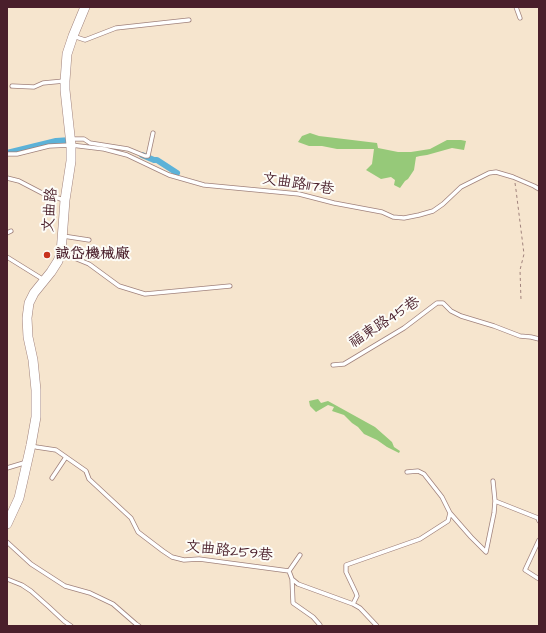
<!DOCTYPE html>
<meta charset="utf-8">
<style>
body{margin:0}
#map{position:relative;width:546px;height:633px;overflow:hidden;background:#f6e5ce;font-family:"Architects Daughter",sans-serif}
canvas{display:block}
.frame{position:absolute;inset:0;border:8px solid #4a1f2b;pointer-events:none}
</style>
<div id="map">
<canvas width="546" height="633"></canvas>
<div class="frame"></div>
</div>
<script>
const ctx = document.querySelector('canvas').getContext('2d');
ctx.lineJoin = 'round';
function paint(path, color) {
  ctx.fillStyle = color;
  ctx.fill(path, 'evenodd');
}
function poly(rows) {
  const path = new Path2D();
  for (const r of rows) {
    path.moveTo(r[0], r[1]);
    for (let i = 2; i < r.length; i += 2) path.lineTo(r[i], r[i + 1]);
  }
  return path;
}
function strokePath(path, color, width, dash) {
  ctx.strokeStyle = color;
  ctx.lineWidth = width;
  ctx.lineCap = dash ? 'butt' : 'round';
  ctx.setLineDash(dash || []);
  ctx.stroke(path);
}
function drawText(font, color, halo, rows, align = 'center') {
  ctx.font = font + ' "Architects Daughter","LXGW WenKai TC",sans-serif';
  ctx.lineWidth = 4;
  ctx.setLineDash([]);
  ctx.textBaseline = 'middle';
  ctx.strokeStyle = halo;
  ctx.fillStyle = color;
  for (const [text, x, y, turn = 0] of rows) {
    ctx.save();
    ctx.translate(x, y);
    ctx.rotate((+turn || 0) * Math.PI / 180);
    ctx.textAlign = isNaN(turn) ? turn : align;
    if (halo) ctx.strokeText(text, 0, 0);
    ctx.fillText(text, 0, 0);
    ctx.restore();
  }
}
const green = poly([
 [310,133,319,136,377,143,378,148,398,152,411,152,430,149,447,140,461,140,466,141,464,150,452,148,427,155,420,156,416,157,414,170,408,179,405,181,400,188,394,185,395,180,391,177,381,179,366,170,372,164,374,149,337,149,322,146,309,146,298,142,302,136],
 [318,399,321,403,328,401,375,427,392,442,394,447,400,451,399,453,387,447,377,440,364,434,358,427,352,423,344,415,332,411,334,407,328,405,316,412,310,406,309,401]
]);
const canal = poly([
 [7,153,56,141,71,140],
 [142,155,154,160,157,160,177,173]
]);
const path = poly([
 [515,183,516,190,524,254,520,270,521,300]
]);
const service = poly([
 [516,7,520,18],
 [73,36,85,40,116,28,189,20],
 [12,86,34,87,43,83,64,81],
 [71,139,84,139,90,143,128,149,145,156,148,156,153,133],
 [7,154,17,154,49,146,71,145,104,149,127,155,169,175,204,185,299,194,334,203,382,212,393,217,404,218,419,215,433,211,443,204,461,187,489,173,496,172,513,177,534,186,539,189],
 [7,178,19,181,42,193,64,200],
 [7,233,11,231],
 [63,236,89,240],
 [62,253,89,264,119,286,145,294,230,286],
 [7,257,44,280],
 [333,365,344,364,404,328,437,303,443,303,451,311,461,316,494,326,520,336,531,337,539,339],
 [31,445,36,447,56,450,86,471,89,479,131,518,138,532,163,551,172,557,184,560,199,559,289,571,292,579,298,584,353,604,360,608,377,626],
 [7,468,27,462],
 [407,472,418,471,424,474,442,497,450,513,471,537,486,552],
 [52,478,66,457],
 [495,501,538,518,539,521],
 [539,540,525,570,539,579],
 [7,542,31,564,65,586,90,593,113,604,136,624,139,626],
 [486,552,494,513,495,501,493,481],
 [289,571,300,555],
 [7,579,22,585,31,591,49,607,64,621,71,626],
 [292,579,293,603,313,617,320,625],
 [353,604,357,596,356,593,346,572,346,565,420,539,448,521,450,513]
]);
const tertiary = poly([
 [7,524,19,498,31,445,36,417,36,390,33,360,28,337,27,318,29,303,34,293,51,272,58,261,61,253,65,200,71,161,71,145,65,90,65,81,67,54,73,36,85,7]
]);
const markers = [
 [47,255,4,"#c8321e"]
];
const streetNames = [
 ["文曲路117巷",298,185,9],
 ["文曲路",51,210,-85],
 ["福東路45巷",385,323,-33],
 ["文曲路259巷",229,552,6]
];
const poiNames = [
 ["誠岱機械廠",55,255]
];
paint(green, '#96c979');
strokePath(canal, '#5cb2d8', 6);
strokePath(service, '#a0827c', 5);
strokePath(tertiary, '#a0827c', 10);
strokePath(path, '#a0827c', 1, [3, 3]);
strokePath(service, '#fff', 3.5);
strokePath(tertiary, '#fff', 9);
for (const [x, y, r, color] of markers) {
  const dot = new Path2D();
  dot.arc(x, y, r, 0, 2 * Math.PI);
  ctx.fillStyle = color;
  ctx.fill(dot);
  strokePath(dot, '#fdfcf7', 1.5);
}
drawText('15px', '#4a1f2b', '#fdfcf7', streetNames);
drawText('bold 15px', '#4a1f2b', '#fdfcf7', poiNames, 'left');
</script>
